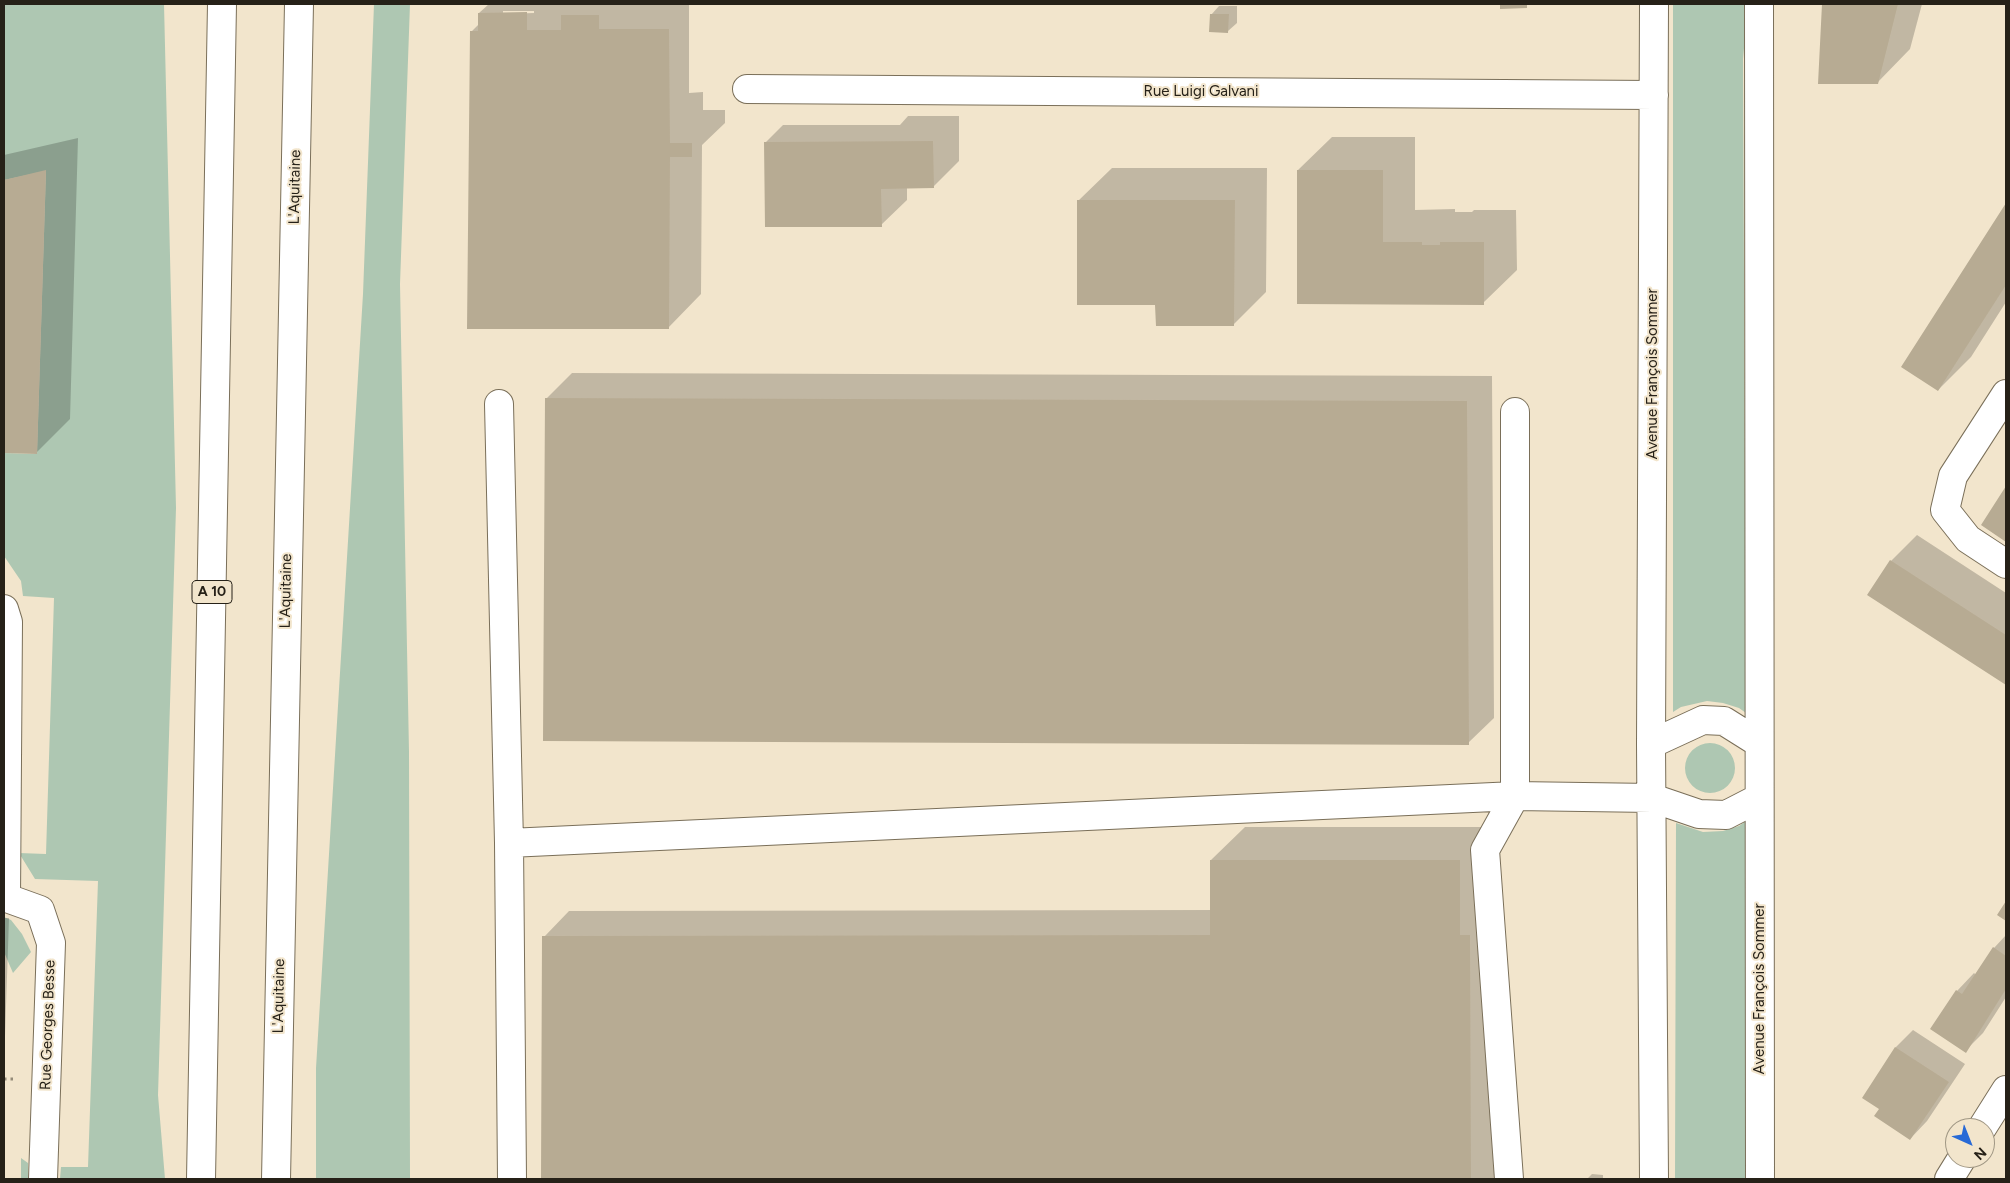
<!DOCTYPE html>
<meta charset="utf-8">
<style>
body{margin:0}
#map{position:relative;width:2010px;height:1183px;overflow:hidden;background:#f2e5cc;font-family:Figtree,sans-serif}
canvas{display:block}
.frame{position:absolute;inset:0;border:5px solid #262118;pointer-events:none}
.north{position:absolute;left:1945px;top:1118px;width:50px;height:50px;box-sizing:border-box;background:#f2e5cc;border:1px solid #a09784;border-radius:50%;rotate:136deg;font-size:14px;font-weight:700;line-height:20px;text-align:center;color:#262118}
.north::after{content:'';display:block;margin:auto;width:18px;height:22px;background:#286ad6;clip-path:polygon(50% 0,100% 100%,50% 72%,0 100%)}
</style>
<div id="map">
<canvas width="2010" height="1183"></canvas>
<div class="frame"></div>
<div class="north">N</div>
</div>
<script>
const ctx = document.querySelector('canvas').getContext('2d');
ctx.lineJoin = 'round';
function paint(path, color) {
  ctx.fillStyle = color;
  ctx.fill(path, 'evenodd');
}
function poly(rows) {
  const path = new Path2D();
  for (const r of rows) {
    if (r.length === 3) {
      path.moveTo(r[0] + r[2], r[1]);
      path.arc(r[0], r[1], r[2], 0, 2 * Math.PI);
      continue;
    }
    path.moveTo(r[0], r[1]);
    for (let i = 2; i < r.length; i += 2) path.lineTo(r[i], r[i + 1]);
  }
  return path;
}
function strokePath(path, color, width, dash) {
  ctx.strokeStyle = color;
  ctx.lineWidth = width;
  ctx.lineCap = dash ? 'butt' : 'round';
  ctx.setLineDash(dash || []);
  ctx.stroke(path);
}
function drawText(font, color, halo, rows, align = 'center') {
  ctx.font = font + ' Figtree,sans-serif';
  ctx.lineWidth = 4;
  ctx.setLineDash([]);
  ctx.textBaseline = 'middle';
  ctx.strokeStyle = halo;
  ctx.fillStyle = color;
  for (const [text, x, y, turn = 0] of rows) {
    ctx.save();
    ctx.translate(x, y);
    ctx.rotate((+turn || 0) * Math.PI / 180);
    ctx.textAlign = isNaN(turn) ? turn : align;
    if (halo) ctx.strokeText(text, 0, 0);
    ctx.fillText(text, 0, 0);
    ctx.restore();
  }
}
const green = poly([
 [4,4,164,4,176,508,158,1095,165,1179,60,1179,61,1167,88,1167,98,881,35,879,19,853,46,854,54,598,23,596,21,581,4,556,4,453,37,454,46,171,4,180],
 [374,4,410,4,400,284,409,752,410,1179,316,1179,316,1068,363,294],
 [1673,4,1748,4,1743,59,1746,713,1739,708,1723,703,1707,701,1681,707,1673,712],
 [1710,768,25],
 [1746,821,1746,1179,1675,1179,1676,823,1703,832,1723,831,1739,826],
 [4,917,11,920,22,934,31,952,13,973,4,952],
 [21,1158,28,1163,28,1179,21,1179]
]);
const shadow = poly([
 [489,4,689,4,689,93,703,92,703,110,725,110,725,123,702,145,701,294,668,328,472,31,479,24,479,13],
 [503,11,534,11,534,13,503,14],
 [1823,4,1922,4,1910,49,1877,83,1819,83],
 [1219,6,1237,6,1237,23,1228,31,1211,15],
 [908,116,959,116,959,161,933,187,907,187,907,200,881,225,765,143,783,125,900,125],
 [1332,137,1415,137,1415,210,1455,209,1455,212,1472,212,1474,210,1516,210,1517,270,1483,303,1298,303,1298,170],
 [78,138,70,419,36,453,4,452,4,155],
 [1112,168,1267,168,1266,292,1233,325,1156,304,1078,201],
 [2006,206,2006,302,1971,357,1938,390,1903,367],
 [572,373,1492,376,1494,718,1468,743,546,399],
 [2006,488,2006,541,1983,525],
 [1917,535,2006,593,2006,684,1869,595,1891,561],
 [1245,827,1493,827,1496,1179,543,1179,544,937,569,911,1211,910,1211,860],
 [4,918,9,918,4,1066],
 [2006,935,2006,997,1983,1033,1965,1051,1957,991,1974,973,1976,975,1994,948],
 [1913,1030,1965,1064,1927,1121,1910,1139,1881,1108,1864,1097,1896,1047],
 [1592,1174,1603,1175,1603,1179,1587,1179]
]);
const building = poly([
 [1500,4,1527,4,1527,8,1500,9],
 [1822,4,1898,4,1878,84,1818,84],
 [527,12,527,30,561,30,561,15,599,15,599,29,669,29,670,143,692,143,692,157,670,157,669,329,467,329,470,31,478,31,478,13],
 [1210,14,1229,14,1228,33,1209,32],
 [933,141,934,188,881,189,882,227,765,227,764,142],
 [46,170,37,454,4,453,4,180],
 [1297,170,1383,170,1383,242,1422,242,1422,245,1440,245,1440,242,1484,242,1484,305,1297,304],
 [1077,200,1235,200,1234,326,1156,326,1155,305,1077,305],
 [2006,203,2006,285,1938,391,1901,367],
 [545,398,1467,401,1469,745,543,741],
 [2006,486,2006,542,1981,525],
 [1890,560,2006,635,2006,685,1867,595],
 [1210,860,1460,860,1460,935,1470,935,1471,1179,541,1179,542,936,1210,935],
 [2006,901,2006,921,1997,915],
 [1993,947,2006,956,2006,989,1966,1053,1930,1029,1956,990,1962,994],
 [1895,1047,1949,1082,1910,1140,1874,1116,1879,1109,1862,1098]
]);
const path = poly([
 [4,1079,15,1079]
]);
const minor = poly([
 [1654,4,1651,744,1654,1179],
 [1759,4,1760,1179],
 [747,89,1654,95],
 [2006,394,1953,476,1945,510,1968,539,2006,564],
 [499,404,509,843,512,1179],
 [4,609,8,622,6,897],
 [1651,744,1703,720,1724,721,1759,743],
 [509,843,1515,796,1652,798,1699,814,1726,815,1759,798],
 [4,897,40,910,51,943,43,1179],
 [1982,1128,2006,1090],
 [1509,1179,1485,850,1515,796,1515,412],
 [1949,1179,1962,1158]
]);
const highway = poly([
 [201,1179,222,4],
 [276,1179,299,4]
]);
const shields = [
 [212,592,40]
];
const shieldNames = [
 ["A 10",212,592]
];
const streetNames = [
 ["Rue Luigi Galvani",1201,92],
 ["L'Aquitaine",295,187,-89],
 ["Avenue François Sommer",1653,374,-90],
 ["L'Aquitaine",286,591,-89],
 ["Avenue François Sommer",1760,989,-90],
 ["L'Aquitaine",279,996,-89],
 ["Rue Georges Besse",48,1025,-88]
];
paint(green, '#aec7b2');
paint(shadow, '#0003');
paint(building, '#b7ab93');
strokePath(minor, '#7a6f59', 30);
strokePath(highway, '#7a6f59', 30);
strokePath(path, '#948b79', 3, [2.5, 4]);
strokePath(minor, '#fff', 28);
strokePath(highway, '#fff', 28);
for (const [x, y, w] of shields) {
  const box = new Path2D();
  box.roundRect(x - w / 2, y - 11.5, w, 23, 4);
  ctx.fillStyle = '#f2e5cc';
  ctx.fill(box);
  strokePath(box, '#262118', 1);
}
drawText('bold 14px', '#262118', null, shieldNames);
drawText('15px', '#262118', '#f2e5cc', streetNames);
</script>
